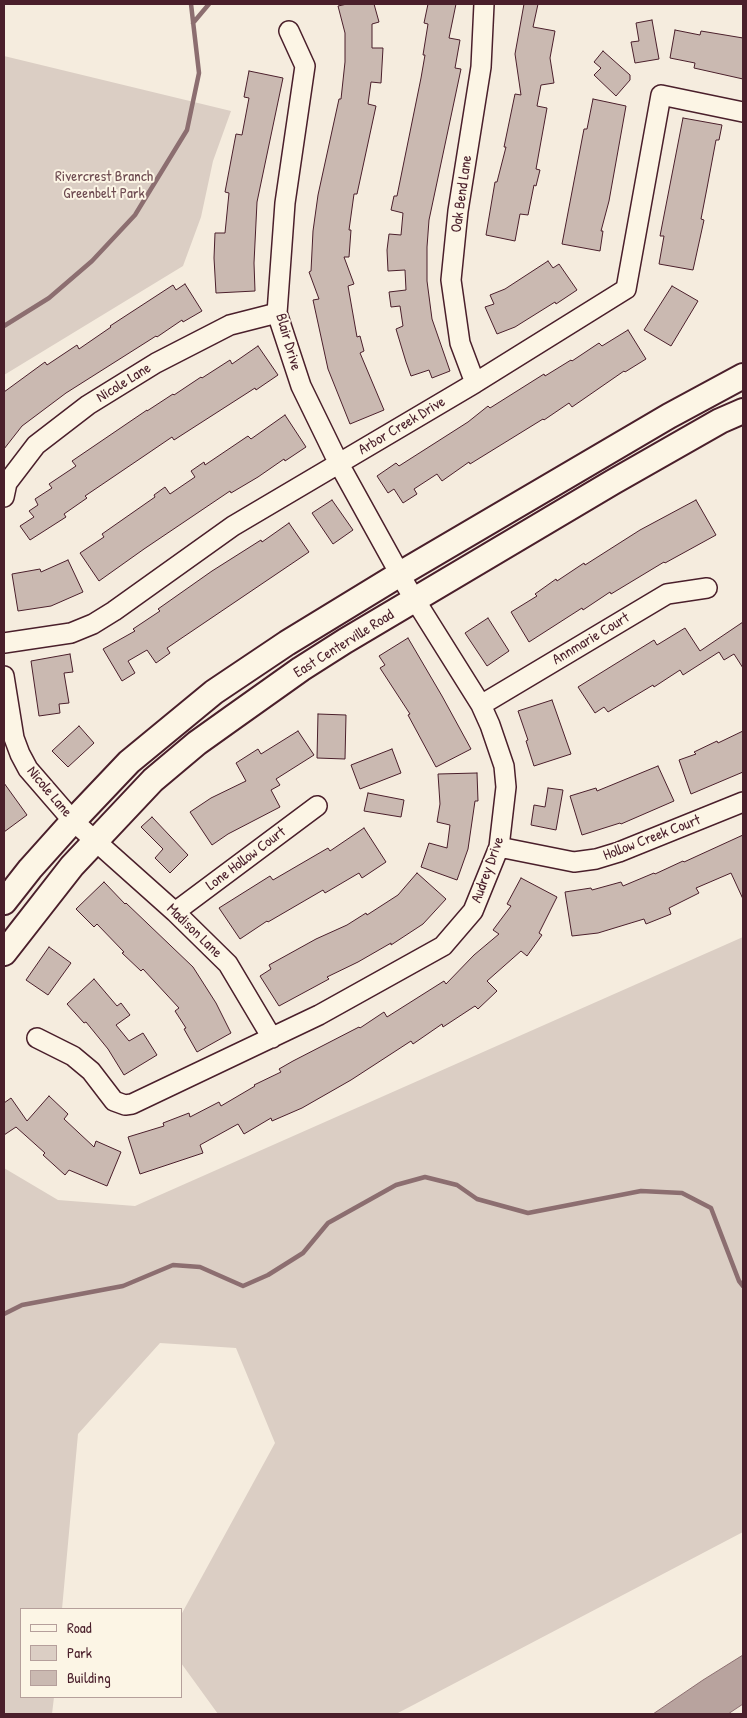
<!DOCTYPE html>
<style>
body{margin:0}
#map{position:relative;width:747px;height:1718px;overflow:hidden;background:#f5ecde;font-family:"Patrick Hand",sans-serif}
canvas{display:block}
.frame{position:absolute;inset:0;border:5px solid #4a1f2b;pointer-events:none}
.legend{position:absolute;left:20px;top:1608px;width:162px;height:90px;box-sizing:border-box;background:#fcf5e5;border:1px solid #b59f9b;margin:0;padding:6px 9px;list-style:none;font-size:15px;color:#4a1f2b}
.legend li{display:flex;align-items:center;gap:10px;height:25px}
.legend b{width:25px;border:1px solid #b59f9b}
</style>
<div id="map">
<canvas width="747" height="1718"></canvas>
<div class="frame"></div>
<ul class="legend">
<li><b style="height:6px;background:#fcf5e5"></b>Road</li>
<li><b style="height:14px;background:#dbcec4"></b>Park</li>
<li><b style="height:14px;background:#cab9b1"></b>Building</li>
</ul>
</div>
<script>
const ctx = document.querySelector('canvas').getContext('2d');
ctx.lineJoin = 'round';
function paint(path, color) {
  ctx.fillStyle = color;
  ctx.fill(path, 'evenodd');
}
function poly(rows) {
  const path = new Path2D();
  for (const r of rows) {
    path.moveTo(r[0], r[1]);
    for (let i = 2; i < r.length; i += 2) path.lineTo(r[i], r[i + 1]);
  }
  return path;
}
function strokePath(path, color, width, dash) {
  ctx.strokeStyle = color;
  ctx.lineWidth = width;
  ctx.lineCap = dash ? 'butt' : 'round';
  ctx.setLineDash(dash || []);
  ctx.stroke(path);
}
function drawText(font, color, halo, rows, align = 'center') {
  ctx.font = font + ' "Patrick Hand",sans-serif';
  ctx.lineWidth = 4;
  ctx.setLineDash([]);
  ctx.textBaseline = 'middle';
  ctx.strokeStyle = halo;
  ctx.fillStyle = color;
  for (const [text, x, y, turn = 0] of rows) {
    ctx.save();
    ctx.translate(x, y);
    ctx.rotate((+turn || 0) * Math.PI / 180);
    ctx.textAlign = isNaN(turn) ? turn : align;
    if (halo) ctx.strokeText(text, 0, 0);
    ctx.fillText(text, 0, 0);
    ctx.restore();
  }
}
const green = poly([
 [4,56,231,111,213,161,201,217,183,266,4,375],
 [743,937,743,1532,396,1714,218,1714,181,1663,181,1615,275,1443,236,1348,160,1343,78,1434,62,1609,21,1609,21,1697,54,1697,52,1714,4,1714,4,1168,58,1200,135,1206]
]);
const water = poly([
 [743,1655,743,1704,728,1714,653,1714,703,1680,743,1655]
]);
const stream = poly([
 [193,23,209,4],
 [4,326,49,298,92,261,135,215,187,130,199,73,191,4],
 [4,1314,22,1305,123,1286,173,1265,200,1267,243,1286,268,1275,303,1253,328,1223,396,1185,425,1177,457,1185,477,1199,528,1213,641,1191,682,1193,711,1208,739,1281,743,1286]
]);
const building = poly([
 [347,4,374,4,379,22,372,24,372,48,383,48,381,83,371,82,368,104,376,106,357,194,354,194,349,230,351,230,349,257,344,257,354,284,348,286,357,337,360,336,364,351,360,353,384,410,350,424,328,369,313,300,319,299,309,272,311,271,313,231,318,195,339,99,341,99,345,62,345,33,338,6,347,4],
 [428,4,456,4,449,38,460,40,455,68,461,69,436,187,429,220,427,247,427,281,432,319,450,371,432,378,429,370,411,376,406,362,396,329,403,326,400,306,391,307,389,292,406,290,405,270,388,271,387,250,389,234,401,235,403,213,391,210,394,196,397,196,421,78,425,55,423,55,428,24,424,23,428,4],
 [524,4,538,4,533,27,555,31,550,58,554,83,541,85,537,106,547,108,536,169,540,170,536,186,534,185,528,215,520,214,515,241,486,235,495,182,497,182,506,147,504,147,515,94,521,95,515,54,524,4],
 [652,20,659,59,635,63,631,42,639,41,636,23,652,20],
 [675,30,700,35,701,31,743,38,743,79,694,68,695,63,670,58,675,30],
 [603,51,630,75,630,80,616,96,594,75,601,68,594,62,603,51],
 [249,71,283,78,257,202,254,263,255,291,216,293,214,258,215,233,225,233,229,193,225,192,236,134,242,135,249,98,244,97,249,71],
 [593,99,626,106,609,201,601,231,603,231,600,251,562,244,584,129,587,129,593,99],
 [683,118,722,125,719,140,716,140,707,188,701,219,704,220,693,270,659,264,664,236,660,236,683,118],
 [548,261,553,268,559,264,577,290,556,304,555,302,515,327,497,334,485,307,494,304,490,295,505,289,548,261],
 [185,284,202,311,183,322,182,320,157,337,156,336,66,393,22,426,4,449,4,392,45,362,47,365,77,345,79,349,111,327,110,326,173,285,176,290,185,284],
 [672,286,698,301,671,346,644,330,672,286],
 [628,330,646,359,625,372,624,371,572,407,569,403,544,420,543,419,470,464,469,462,442,481,437,474,414,489,417,494,403,503,394,489,388,493,377,476,396,463,399,466,468,422,488,406,490,408,544,374,545,376,571,360,572,361,599,343,602,346,628,330],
 [258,346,278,375,256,390,255,388,174,440,172,437,147,454,85,496,87,498,64,514,66,517,30,540,20,526,34,517,29,511,38,505,35,499,52,488,49,484,76,466,72,461,147,410,147,411,173,394,174,395,201,377,202,378,230,360,232,364,258,346],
 [285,415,306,447,285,461,284,459,258,477,231,493,230,491,144,549,99,581,80,553,104,537,102,534,155,497,154,495,165,487,170,494,195,477,191,471,204,462,205,465,248,436,251,439,285,415],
 [332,500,353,530,333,544,312,513,332,500],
 [696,500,716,535,665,563,664,562,611,594,610,592,583,610,582,608,529,642,511,612,537,596,535,594,556,579,557,581,584,563,585,565,640,530,696,500],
 [289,523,309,552,167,648,170,653,156,663,147,650,128,661,135,673,122,681,103,649,135,631,133,629,160,611,158,609,212,571,261,540,262,542,289,523],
 [68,560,83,592,51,606,18,611,12,574,40,569,41,572,68,560],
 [488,618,509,651,487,666,465,633,488,618],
 [743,622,743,668,734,654,724,660,719,652,683,675,680,670,654,687,653,685,608,712,604,707,595,713,578,687,654,640,657,645,685,628,700,651,743,622],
 [408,638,442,696,471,749,436,767,408,715,410,714,380,668,385,665,379,656,408,638],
 [70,654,73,672,64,673,69,703,59,704,60,713,39,716,31,661,70,654],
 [552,700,571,754,534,766,526,741,528,740,518,711,552,700],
 [318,714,346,715,345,759,317,758,318,714],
 [79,726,94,743,68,767,52,751,79,726],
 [298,731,314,755,276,779,280,785,271,790,280,807,228,834,212,845,190,812,211,798,246,781,236,763,258,749,261,754,298,731],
 [743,731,743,772,691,794,679,760,696,754,694,752,717,741,718,743,743,731],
 [392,749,401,773,360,789,351,765,392,749],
 [658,766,674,801,621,824,620,823,582,835,570,796,596,788,597,791,658,766],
 [477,773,478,801,475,801,468,849,457,880,421,867,429,843,447,848,450,825,437,822,440,804,438,774,477,773],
 [4,783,27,815,4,832,4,783],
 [548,788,563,790,556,830,531,825,534,805,545,807,548,788],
 [368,793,404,800,401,817,364,811,368,793],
 [152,817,188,855,170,873,155,858,163,849,141,827,152,817],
 [364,828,386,862,362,878,359,873,325,893,323,890,268,922,267,921,240,939,219,908,270,876,273,880,328,848,330,851,364,828],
 [743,835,743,899,731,873,696,888,699,893,669,908,671,914,646,924,644,919,598,933,572,936,565,892,591,888,592,890,621,882,623,886,654,873,655,874,683,861,684,862,743,835],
 [417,873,446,899,423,924,391,945,391,943,358,962,327,977,329,979,279,1006,260,976,271,969,269,965,316,939,347,925,366,913,367,915,398,895,417,873],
 [521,878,557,897,539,933,542,935,527,956,521,951,487,981,497,991,478,1009,475,1006,443,1027,442,1024,413,1044,411,1041,351,1080,302,1108,272,1121,271,1118,244,1134,238,1124,200,1145,203,1153,140,1174,128,1137,164,1126,163,1123,189,1113,190,1117,219,1102,221,1106,255,1086,254,1085,281,1072,279,1069,293,1061,359,1027,360,1028,384,1012,387,1017,444,981,446,984,474,955,499,934,493,930,511,906,507,904,521,878],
 [104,882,125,904,126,903,193,967,216,1003,231,1033,197,1052,184,1029,186,1028,175,1011,179,1008,143,969,141,971,122,953,124,952,97,924,94,927,76,909,104,882],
 [49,947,71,963,48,995,26,980,49,947],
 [94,979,117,1006,121,1003,130,1015,116,1025,129,1041,143,1033,157,1055,124,1075,108,1049,86,1022,84,1023,67,1004,94,979],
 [49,1096,68,1114,64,1119,94,1147,96,1141,121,1152,107,1186,69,1170,65,1175,43,1155,45,1153,16,1127,4,1135,4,1103,11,1098,27,1121,49,1096]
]);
const minor = poly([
 [475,383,460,343,451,280,458,211,481,67,484,4],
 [4,497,7,483,36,445,88,405,156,363,230,325,277,313],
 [4,643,71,633,93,624,114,611,233,526,475,383,626,289,661,95,743,112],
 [4,676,14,738,20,754,28,769,73,821,175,912,228,964,272,1038],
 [481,705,667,594,707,588],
 [499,847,574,862,596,859,619,852,743,802],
 [175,912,317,806],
 [37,1038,73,1056,91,1071,114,1101,125,1105,132,1104,319,1015,443,946,473,911,499,847,506,787,504,766,490,725,481,705,407,587,339,464,301,386,277,313,285,203,305,66,289,31]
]);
const major = poly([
 [4,902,30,869,73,821,129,762,214,692,287,643,400,574,669,416,743,376],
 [4,953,72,866,153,780,197,743,232,718,301,669,345,641,613,482,720,421,743,411]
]);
const parkNames = [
 ["Rivercrest Branch",104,177],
 ["Greenbelt Park",104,194]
];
const streetNames = [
 ["Oak Bend Lane",462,194,-82],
 ["Blair Drive",288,342,74],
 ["Nicole Lane",124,383,-32],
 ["Arbor Creek Drive",402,426,-31],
 ["Annmarie Court",591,639,-31],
 ["East Centerville Road",344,644,-32],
 ["Nicole Lane",49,792,50],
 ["Hollow Creek Court",652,838,-21],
 ["Lone Hollow Court",246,859,-37],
 ["Audrey Drive",488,870,-70],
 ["Madison Lane",194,931,44]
];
paint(green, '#dbcec4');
paint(water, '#b8a39e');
strokePath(water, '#8c6e70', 1);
strokePath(stream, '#8c6e70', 4.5);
paint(building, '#cab9b1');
strokePath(building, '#4a1f2b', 1);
strokePath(minor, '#4a1f2b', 22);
strokePath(major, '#4a1f2b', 28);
strokePath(minor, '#fcf5e5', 19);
strokePath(major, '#fcf5e5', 24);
drawText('15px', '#6e4b51', '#fcf5e5', parkNames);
drawText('15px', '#4a1f2b', '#fcf5e5', streetNames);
</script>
